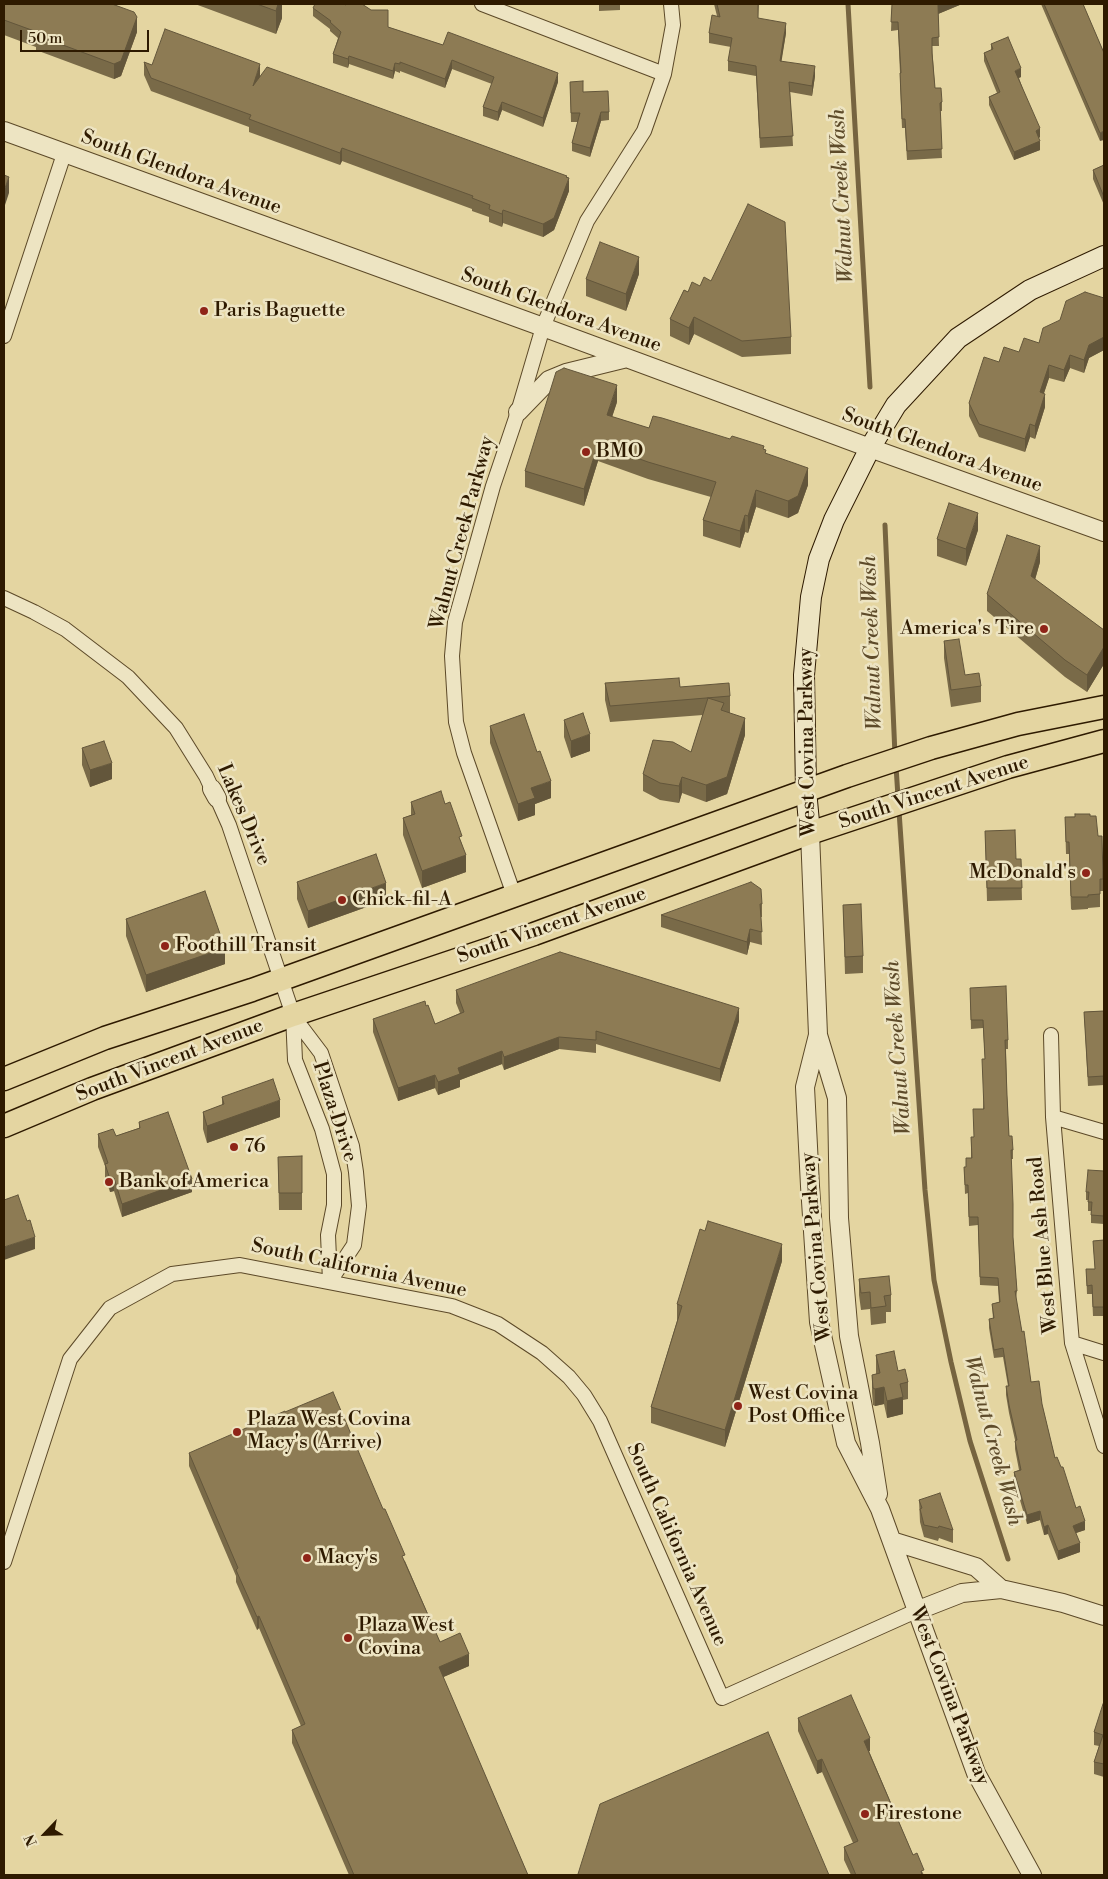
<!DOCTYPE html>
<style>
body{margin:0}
#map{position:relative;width:1108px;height:1879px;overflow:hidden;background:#e4d5a1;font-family:"Libre Bodoni",serif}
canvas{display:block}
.frame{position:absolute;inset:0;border:5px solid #2e1a00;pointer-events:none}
.north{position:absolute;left:20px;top:1809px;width:50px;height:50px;-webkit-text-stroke:4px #ede4c2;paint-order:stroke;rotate:246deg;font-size:14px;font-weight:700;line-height:20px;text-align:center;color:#2e1a00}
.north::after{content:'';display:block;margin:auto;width:18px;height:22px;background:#2e1a00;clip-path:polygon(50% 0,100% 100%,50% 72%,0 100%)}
.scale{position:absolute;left:20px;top:30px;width:129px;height:22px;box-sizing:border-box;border:2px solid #2e1a00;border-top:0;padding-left:6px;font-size:15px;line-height:18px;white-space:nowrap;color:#2e1a00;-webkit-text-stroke:4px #ede4c2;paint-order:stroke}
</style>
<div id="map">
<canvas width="1108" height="1879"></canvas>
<div class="frame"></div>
<div class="north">N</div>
<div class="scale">50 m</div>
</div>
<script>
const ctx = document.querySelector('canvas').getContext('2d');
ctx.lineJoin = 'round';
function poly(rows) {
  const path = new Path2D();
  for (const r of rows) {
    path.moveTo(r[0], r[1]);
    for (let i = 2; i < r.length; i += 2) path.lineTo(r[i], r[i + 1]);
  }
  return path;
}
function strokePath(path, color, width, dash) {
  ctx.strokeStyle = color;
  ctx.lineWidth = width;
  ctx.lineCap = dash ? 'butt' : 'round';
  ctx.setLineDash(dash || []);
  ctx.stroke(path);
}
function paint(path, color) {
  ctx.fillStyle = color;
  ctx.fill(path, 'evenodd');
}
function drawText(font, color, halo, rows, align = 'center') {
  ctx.font = font + ' "Libre Bodoni",serif';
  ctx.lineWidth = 5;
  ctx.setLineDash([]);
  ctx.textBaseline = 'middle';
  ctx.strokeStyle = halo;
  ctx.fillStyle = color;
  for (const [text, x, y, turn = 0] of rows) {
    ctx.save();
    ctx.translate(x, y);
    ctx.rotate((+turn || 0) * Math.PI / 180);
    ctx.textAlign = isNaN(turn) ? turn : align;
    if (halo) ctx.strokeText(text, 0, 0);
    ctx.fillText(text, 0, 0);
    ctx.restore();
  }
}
const stream = poly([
 [848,4,870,387],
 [885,525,895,755],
 [896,766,898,797],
 [899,811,925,1190,934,1280,951,1362,970,1441,1008,1559]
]);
const minor = poly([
 [482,4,664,74],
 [4,336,64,154],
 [4,598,34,612,65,629,128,677,176,728,206,776,212,789],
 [217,798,229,825,293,1015,295,1060,322,1129,334,1174,334,1205,328,1235,330,1281],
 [514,895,464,753,456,722,452,656,455,622,493,486,518,412,543,327,587,221,644,131,664,74,673,25,671,4],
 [293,1016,321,1053,352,1146,356,1172,359,1206,354,1245,330,1281],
 [1051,1035,1053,1117,1072,1343,1104,1446],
 [1053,1117,1104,1132],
 [1072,1343,1104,1353],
 [4,1562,70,1359,110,1308,172,1274,240,1265,452,1306,498,1324,542,1353,569,1377,584,1395,600,1421,722,1698,916,1611]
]);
const tertiary = poly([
 [4,131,543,327,870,448,1104,532],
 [518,412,549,380,566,373,627,358],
 [212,789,217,798],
 [810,833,818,1035,837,1098,839,1218,849,1336,870,1443,878,1494],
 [818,1035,805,1087,810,1186,819,1322,846,1443,880,1509,976,1773,1032,1875],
 [892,1541,976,1567,1001,1589],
 [916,1611,962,1593,1001,1589,1063,1603,1104,1616]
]);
const secondary = poly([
 [810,833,806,790,804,675,811,597,819,559,834,520,870,448,896,405,958,338,1030,290,1104,256]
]);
const primary = poly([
 [4,1079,105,1038,252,990,847,776,931,748,1018,724,1104,707],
 [4,1126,92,1089,293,1015,534,934,810,833,1008,767,1104,741]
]);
const wall = poly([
 [4,4,137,32,121,76,114,79,36,50,36,47,4,35],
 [195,4,282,4,282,18,276,34],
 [599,4,620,4,620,10,599,11],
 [714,4,759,4,758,18,786,33,781,61,815,76,812,96,790,92,793,146,760,148,756,76,728,71,728,61,731,47,709,43,709,33,717,16],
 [892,4,962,4,938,14,939,46,932,46,935,88,942,102,942,111,940,111,942,158,907,160,905,128,902,128,900,82,900,73,898,30,891,31],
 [1041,4,1083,4,1104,53,1100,141],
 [313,8,388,27,443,45,558,82,543,127,502,110,498,121,483,116,483,107,492,84,452,69,445,88,400,71,400,73,395,71,393,79,349,64,348,68,333,63,333,54,338,38,330,31,330,29,313,16],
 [991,44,1021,77,1019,78,1040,137,1039,138,1040,150,1014,160,989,105,989,97,997,93,984,61,984,53,991,50],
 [144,62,152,65,260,76,567,177,569,191,554,230,543,237,503,223,502,227,489,222,489,217,472,211,472,209,342,161,340,165,249,132,249,127,151,91,144,75],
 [570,82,609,112,609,120,601,121,590,157,572,151,572,143,578,122,571,122],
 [1104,165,1104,205,1093,179,1093,170],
 [639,274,626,311,586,296,586,279],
 [684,290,791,337,791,354,742,357,694,334,689,345,670,336,670,319],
 [1104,298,1104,350,1089,358,1084,373,1070,368,1064,382,1049,378,1044,393,1045,407,1035,439,1030,437,1025,452,979,437,969,416,969,403,999,362,1039,343],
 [617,402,612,417,649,428,764,450,766,454,808,485,798,513,788,518,756,507,748,533,745,532,740,548,703,536,703,520,711,497,648,479,598,461,584,506,525,487,525,471],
 [978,530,966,566,937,556,937,539],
 [1040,562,1035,580,1104,630,1104,664,1087,692,1065,677,987,611,987,594],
 [944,641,965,675,981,686,981,702,951,707,944,658],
 [605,683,680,687,730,696,730,713,745,735,727,794,706,802,682,793,679,803,660,800,643,791,643,774,691,752,703,715,610,722,605,700],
 [564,720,590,751,571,758,564,737],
 [490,726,551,798,535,804,535,815,518,821,490,743],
 [82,748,112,779,90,787,82,765],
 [411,802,445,804,462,844,466,872,422,888,403,835,403,818,411,815],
 [1090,816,1098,836,1103,879,1103,891,1100,891,1100,907,1088,908,1088,909,1072,910,1071,909,1069,854,1066,854,1065,817],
 [985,831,1016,859,1021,859,1022,900,987,901],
 [297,882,386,900,308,928,297,899],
 [762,904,762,917,761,917,762,945,750,942,747,955,661,927,661,915],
 [843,905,863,956,863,973,845,974],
 [126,919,225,964,146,992,126,936],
 [970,988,1008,1040,1008,1049,1006,1049,1007,1095,1009,1136,1013,1150,1013,1159,1011,1159,1013,1238,1017,1291,1016,1299,1022,1332,1031,1382,1042,1404,1055,1458,1085,1530,1076,1533,1080,1552,1058,1560,1048,1534,1044,1535,1040,1520,1027,1524,1014,1480,1014,1472,1019,1470,1015,1449,1015,1440,1009,1413,1006,1395,1006,1386,1008,1386,1003,1357,994,1358,989,1328,989,1319,993,1319,992,1304,999,1302,998,1286,980,1285,978,1225,969,1226,968,1193,965,1194,964,1167,966,1167,966,1158,971,1158,971,1137,974,1137,983,1109,985,1059,983,1028,971,1029],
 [456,990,739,1021,720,1082,596,1044,596,1053,559,1049,504,1070,502,1064,460,1080,460,1087,438,1095,435,1088,398,1101,373,1032,373,1019,426,1006,435,1024,460,1013,456,1003],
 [1104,1011,1104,1085,1088,1086,1084,1012],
 [222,1097,280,1117,207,1143,203,1129,203,1112,222,1105],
 [139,1122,192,1192,122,1217,114,1191,110,1192,105,1177,105,1166,98,1147,98,1134,116,1136,139,1128],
 [302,1156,302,1210,279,1210,278,1157],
 [1104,1171,1104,1224,1091,1223,1091,1211,1088,1211,1088,1200,1086,1200,1086,1192],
 [1104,1240,1104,1316,1093,1316,1092,1294,1087,1294,1086,1269,1095,1269,1093,1241],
 [782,1261,725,1447,651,1423,651,1407,677,1321,677,1304],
 [859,1279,891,1295,891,1312,886,1312,886,1323,871,1325,870,1309,861,1310,859,1295],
 [876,1355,898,1371,908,1382,908,1399,903,1400,903,1414,887,1418,884,1404,875,1406,873,1405,872,1392,872,1375,876,1374],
 [189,1453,405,1561,440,1642,469,1666,443,1677,528,1875,349,1875,292,1743,292,1730,301,1726,259,1628,257,1630,236,1582,236,1576,189,1466],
 [919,1500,953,1530,953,1543,939,1538,938,1541,924,1537,920,1522],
 [1104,1704,1104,1777,1094,1774,1094,1762,1099,1746,1094,1745,1094,1732],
 [798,1718,870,1751,869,1751,913,1855,924,1875,851,1875,844,1860,844,1847,853,1843,822,1772,817,1774,798,1731]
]);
const shadedWall = poly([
 [278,4,282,4,282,18,276,34,276,11],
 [941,4,962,4,938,14,938,5],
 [137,17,137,32,121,76,114,79,114,64],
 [786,23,786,33,780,71,780,61],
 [349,56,349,64,348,68,348,59],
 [452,60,452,69,445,88,445,79],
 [395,63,395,71,393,79,393,71],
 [260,64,260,77,253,86],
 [815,66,815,76,812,96,812,86],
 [1021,68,1021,77,1015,79,1015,71],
 [558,73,558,82,543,127,543,118],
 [502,102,502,110,498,121,498,112],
 [601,112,601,121,590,157,590,148],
 [1040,128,1040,137,1036,139,1036,131],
 [1104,131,1104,140,1100,141,1100,133],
 [1040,141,1040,150,1014,160,1014,152],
 [342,148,342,161,340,165,340,153],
 [567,176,567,184,569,178,569,191,554,230,543,237,543,224],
 [9,177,9,193,4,208,4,191],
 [503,210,503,223,502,227,502,214],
 [639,257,639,274,626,311,626,294],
 [694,317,694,334,689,345,689,328],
 [1104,337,1104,350,1089,358,1084,373,1084,360,1089,345],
 [1070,355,1070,368,1064,382,1064,370],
 [1049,365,1049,378,1040,405,1040,392],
 [617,385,617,402,607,432,607,415],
 [1045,394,1045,407,1035,439,1035,426],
 [1030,424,1030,437,1025,452,1025,439],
 [598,444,598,461,584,506,584,489],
 [808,468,808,485,798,513,788,518,788,501],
 [756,490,756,507,748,533,748,516],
 [978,513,978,530,966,566,966,549],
 [745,515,745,532,740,548,740,531],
 [1040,546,1040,562,1031,593,1031,576],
 [1104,647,1104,664,1087,692,1087,675],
 [745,718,745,735,727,794,706,802,706,785],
 [590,734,590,751,571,758,571,741],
 [112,763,112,779,90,787,90,770],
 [682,777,682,793,679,803,679,786],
 [551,781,551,798,535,804,535,815,518,821,518,804,531,788],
 [466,855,466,872,422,888,422,871],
 [386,883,386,900,308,928,308,911],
 [750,929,750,942,747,955,747,942],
 [225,948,225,964,146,992,146,975],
 [739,1008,739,1021,720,1082,720,1069],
 [559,1037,559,1049,504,1070,504,1057],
 [502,1051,502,1064,460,1080,460,1087,438,1095,438,1082,458,1068],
 [435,1075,435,1088,398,1101,398,1088],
 [280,1100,280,1117,207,1143,207,1126],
 [114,1178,114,1191,110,1192,110,1179],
 [192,1179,192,1192,122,1217,122,1204],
 [35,1237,35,1249,4,1260,4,1247],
 [782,1244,782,1261,725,1447,725,1430],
 [884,1387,884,1404,875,1406,875,1389],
 [903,1397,903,1414,887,1418,887,1401],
 [1040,1511,1040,1520,1027,1524,1027,1515],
 [1085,1521,1085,1530,1073,1534,1073,1526],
 [1048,1525,1048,1534,1044,1535,1044,1527],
 [1080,1543,1080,1552,1058,1560,1058,1551],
 [259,1616,259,1628,257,1630,257,1617],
 [469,1654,469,1666,439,1679,439,1667],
 [870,1738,870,1751,864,1753,864,1741],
 [822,1759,822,1772,817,1774,817,1761]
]);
const building = poly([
 [4,4,112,4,134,12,137,17,121,61,114,64,36,35,37,32,4,20,4,4],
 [257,4,278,4,276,11,257,4],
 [315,4,344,4,346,5,346,4,362,4,371,10,388,10,388,27,443,45,448,32,558,73,543,118,502,102,498,112,483,107,494,77,452,60,445,79,400,62,400,64,395,63,393,71,349,56,348,59,333,54,341,32,330,22,331,21,313,8,315,4],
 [717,4,758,4,758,18,786,23,780,61,815,66,812,86,789,82,793,136,760,138,756,66,728,61,732,38,709,33,712,15,720,17,717,4],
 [892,4,941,4,938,5,939,37,932,38,932,53,935,88,941,88,942,102,940,103,942,149,907,151,905,119,902,119,900,73,901,73,898,22,891,22,892,4],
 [1044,4,1083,4,1104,53,1104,131,1100,133,1044,4],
 [165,29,260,64,253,86,267,67,567,176,566,177,569,178,554,218,543,224,503,210,502,214,489,209,490,205,472,198,473,196,342,148,340,153,249,119,251,115,151,78,144,62,152,65,165,29],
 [1008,37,1021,68,1015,71,1040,128,1036,131,1040,141,1014,152,989,97,1000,92,984,53,993,49,991,44,1008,37],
 [583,81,583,92,608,91,609,112,601,112,590,148,572,143,580,113,571,113,570,82,583,81],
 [1104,165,1104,197,1093,170,1104,165],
 [4,175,9,177,4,191,4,175],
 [748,204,785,222,791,337,742,341,694,317,689,328,670,319,684,290,688,292,692,282,700,286,704,277,711,281,748,204],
 [600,242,639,257,626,294,586,279,600,242],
 [1085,292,1104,298,1104,337,1089,345,1084,360,1070,355,1064,370,1049,365,1040,392,1045,394,1035,426,1030,424,1025,439,979,424,969,403,984,357,999,362,1004,347,1019,352,1024,338,1039,343,1043,328,1060,320,1066,301,1085,292],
 [564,368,617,385,607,415,649,428,653,416,662,418,730,439,732,436,764,446,763,449,766,450,765,453,808,468,798,496,788,501,756,490,748,516,745,515,740,531,703,520,716,482,648,462,598,444,584,489,525,471,556,372,564,368],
 [949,503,978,513,966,549,937,539,949,503],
 [1007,535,1040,546,1031,576,1104,630,1104,647,1087,675,1065,660,987,594,1007,535],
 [959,639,965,675,979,673,981,686,951,690,944,641,959,639],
 [679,678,680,687,729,683,730,696,610,706,605,683,679,678],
 [708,698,724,703,721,710,745,718,727,777,706,785,682,777,679,786,660,783,643,774,653,740,673,742,691,752,708,698],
 [583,713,590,734,571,741,564,720,583,713],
 [524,714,537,752,540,751,551,781,531,788,535,798,518,804,490,726,524,714],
 [104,741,112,763,90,770,82,748,104,741],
 [441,791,445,804,450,802,462,836,459,837,466,855,422,871,403,818,415,814,411,802,441,791],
 [1075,814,1090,814,1090,816,1096,816,1098,836,1102,836,1103,879,1100,879,1100,894,1088,895,1088,897,1072,897,1071,896,1069,842,1066,842,1065,817,1075,817,1075,814],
 [1015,830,1016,859,1021,859,1022,888,987,888,985,831,1015,830],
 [376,854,386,883,308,911,297,882,376,854],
 [751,882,761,889,762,904,760,904,762,932,750,929,747,942,661,915,751,882],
 [205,891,225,948,146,975,126,919,205,891],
 [861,904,863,956,845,957,843,905,861,904],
 [560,952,739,1008,720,1069,596,1031,596,1040,559,1037,504,1057,502,1051,458,1068,460,1074,438,1082,435,1075,398,1088,373,1019,425,1001,426,1006,428,1005,435,1024,464,1012,456,990,560,952],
 [1006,986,1008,1040,1005,1040,1007,1095,1009,1136,1012,1136,1013,1150,1011,1150,1013,1204,1013,1237,1017,1291,1015,1291,1022,1332,1024,1331,1031,1382,1039,1381,1042,1404,1055,1458,1057,1457,1061,1467,1063,1467,1076,1508,1080,1506,1085,1521,1073,1526,1080,1543,1058,1551,1048,1525,1044,1527,1040,1511,1027,1515,1014,1472,1021,1470,1015,1441,1017,1440,1009,1405,1006,1386,1009,1386,1003,1348,994,1350,989,1319,994,1318,992,1304,1000,1302,998,1278,980,1277,978,1217,969,1217,968,1185,965,1185,964,1167,966,1167,966,1158,972,1158,971,1137,974,1137,973,1109,984,1109,982,1059,985,1059,983,1020,971,1020,970,988,1006,986],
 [1104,1011,1104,1076,1088,1077,1084,1012,1104,1011],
 [273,1079,280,1100,207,1126,203,1112,224,1104,222,1097,273,1079],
 [168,1112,192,1179,122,1204,114,1178,110,1179,105,1164,108,1163,98,1134,113,1129,116,1136,140,1128,139,1122,168,1112],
 [302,1156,302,1193,279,1193,278,1157,302,1156],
 [1088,1170,1104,1171,1104,1216,1091,1215,1092,1202,1088,1202,1089,1192,1086,1192,1088,1170],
 [18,1195,27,1221,30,1220,35,1237,4,1247,4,1200,18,1195],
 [708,1221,782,1244,725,1430,651,1407,682,1306,677,1304,700,1229,705,1231,708,1221],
 [1104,1240,1104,1307,1093,1307,1092,1285,1087,1286,1086,1269,1095,1269,1093,1241,1104,1240],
 [889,1276,891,1295,884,1296,886,1306,871,1308,870,1292,861,1293,859,1279,889,1276],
 [894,1351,898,1371,905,1369,908,1382,900,1384,903,1397,887,1401,884,1387,875,1389,873,1388,872,1375,880,1373,876,1355,894,1351],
 [333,1392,383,1509,385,1509,405,1555,402,1556,440,1642,460,1633,469,1654,439,1667,528,1875,354,1875,292,1730,305,1724,259,1616,257,1617,236,1570,238,1568,189,1453,285,1411,285,1412,333,1392],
 [940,1493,953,1530,939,1526,938,1528,924,1525,920,1509,922,1508,919,1500,940,1493],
 [851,1695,870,1738,864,1741,913,1855,917,1853,924,1870,921,1871,922,1875,856,1875,844,1847,858,1841,822,1759,817,1761,798,1718,851,1695],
 [1103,1704,1104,1704,1104,1764,1094,1762,1103,1735,1094,1732,1103,1704],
 [768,1732,829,1875,578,1875,578,1874,600,1804,768,1732]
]);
const markers = [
 [204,311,5,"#8f2418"],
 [586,452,5,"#8f2418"],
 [1044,629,5,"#8f2418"],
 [1086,873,5,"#8f2418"],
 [342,900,5,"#8f2418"],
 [165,946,5,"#8f2418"],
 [234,1147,5,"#8f2418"],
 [109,1182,5,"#8f2418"],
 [738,1406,5,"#8f2418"],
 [237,1432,5,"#8f2418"],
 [307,1558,5,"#8f2418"],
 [348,1638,5,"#8f2418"],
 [865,1814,5,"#8f2418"]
];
const streetNames = [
 ["South Glendora Avenue",181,173,20],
 ["South Glendora Avenue",561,311,20],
 ["South Glendora Avenue",942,451,20],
 ["Walnut Creek Parkway",463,533,-75],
 ["West Covina Parkway",808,742,-91],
 ["South Vincent Avenue",934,793,-18],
 ["Lakes Drive",243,815,67],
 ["South Vincent Avenue",552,926,-19],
 ["South Vincent Avenue",170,1061,-21],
 ["Plaza Drive",334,1112,72],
 ["West Blue Ash Road",1044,1245,-95],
 ["West Covina Parkway",817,1247,-95],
 ["South California Avenue",359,1269,12],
 ["South California Avenue",676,1545,66],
 ["West Covina Parkway",949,1696,69]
];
const poiNames = [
 ["Paris Baguette",214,311],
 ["BMO",596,452],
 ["America's Tire",1034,629,"right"],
 ["McDonald's",1076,873,"right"],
 ["Chick-fil-A",352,900],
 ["Foothill Transit",175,946],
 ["76",244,1147],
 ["Bank of America",119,1182],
 ["West Covina",748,1394],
 ["Post Office",748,1417],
 ["Plaza West Covina",247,1420],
 ["Macy's (Arrive)",247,1443],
 ["Macy's",317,1558],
 ["Plaza West",358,1626],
 ["Covina",358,1649],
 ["Firestone",875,1814]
];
const waterNames = [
 ["Walnut Creek Wash",843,196,-93],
 ["Walnut Creek Wash",873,643,-92],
 ["Walnut Creek Wash",899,1048,-94],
 ["Walnut Creek Wash",992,1441,75]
];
strokePath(stream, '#766440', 5);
strokePath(minor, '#5c4928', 16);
strokePath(tertiary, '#5c4928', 20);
strokePath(secondary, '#2e1a00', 22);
strokePath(primary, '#2e1a00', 25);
strokePath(minor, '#ede4c2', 14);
strokePath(tertiary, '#ede4c2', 18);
strokePath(secondary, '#ede4c2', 20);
strokePath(primary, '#e4d5a1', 22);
paint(wall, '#796a48');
paint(shadedWall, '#63563b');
paint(building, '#8d7b54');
strokePath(building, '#63563b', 1);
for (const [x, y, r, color] of markers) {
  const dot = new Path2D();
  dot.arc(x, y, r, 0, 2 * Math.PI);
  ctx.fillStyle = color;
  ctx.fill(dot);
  strokePath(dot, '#ede4c2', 2);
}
drawText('20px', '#2e1a00', '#ede4c2', streetNames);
drawText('20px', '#2e1a00', '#ede4c2', poiNames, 'left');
drawText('italic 21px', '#5e4b2a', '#ede4c2', waterNames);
</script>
